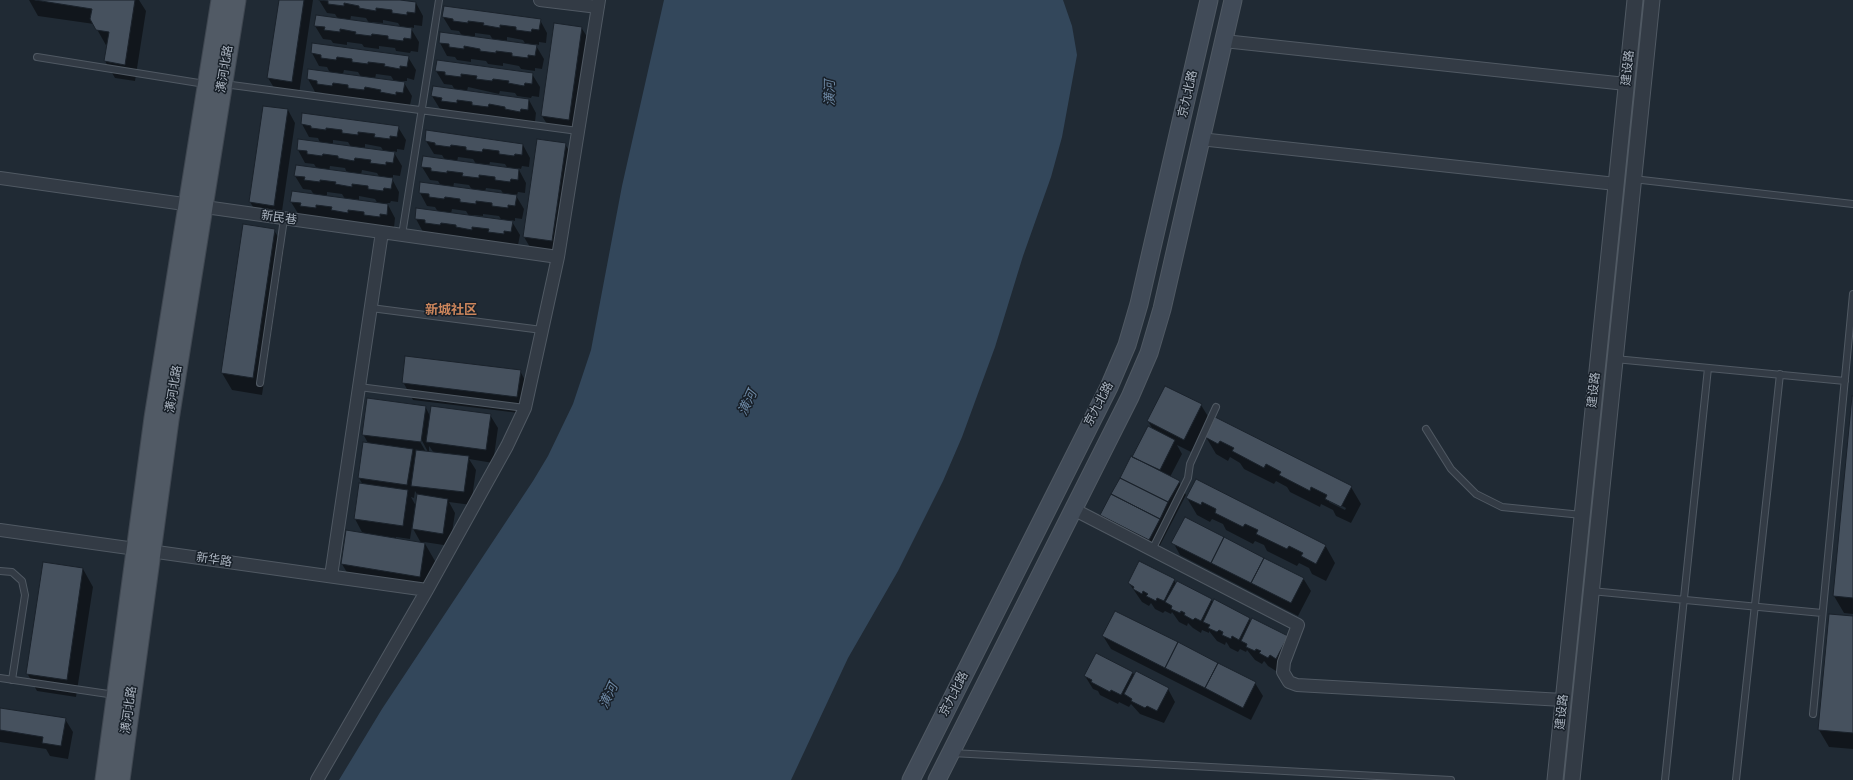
<!DOCTYPE html>
<meta charset="utf-8">
<style>
body{margin:0}
canvas{display:block;background:#202a34}
</style>
<canvas width="1853" height="780"></canvas>
<script>
const ctx = document.querySelector('canvas').getContext('2d');
ctx.lineJoin = 'round';
function paint(path, color) {
  ctx.fillStyle = color;
  ctx.fill(path, 'evenodd');
}
function poly(rows) {
  const path = new Path2D();
  for (const r of rows) {
    path.moveTo(r[0], r[1]);
    for (let i = 2; i < r.length; i += 2) path.lineTo(r[i], r[i + 1]);
  }
  return path;
}
function strokePath(path, color, width, dash) {
  ctx.strokeStyle = color;
  ctx.lineWidth = width;
  ctx.lineCap = dash ? 'butt' : 'round';
  ctx.setLineDash(dash || []);
  ctx.stroke(path);
}
function drawText(font, color, halo, rows, align = 'center') {
  ctx.font = font + ' "Fira Sans Condensed","Noto Sans SC",sans-serif';
  ctx.lineWidth = 3;
  ctx.setLineDash([]);
  ctx.textBaseline = 'middle';
  ctx.strokeStyle = halo;
  ctx.fillStyle = color;
  for (const [text, x, y, turn = 0] of rows) {
    ctx.save();
    ctx.translate(x, y);
    ctx.rotate((+turn || 0) * Math.PI / 180);
    ctx.textAlign = isNaN(turn) ? turn : align;
    if (halo) ctx.strokeText(text, 0, 0);
    ctx.fillText(text, 0, 0);
    ctx.restore();
  }
}
const water = poly([
 [664,0,1063,0,1072,26,1077,55,1062,137,1051,177,1023,256,995,347,962,437,943,481,898,571,848,658,791,780,339,780,382,709,533,481,548,456,573,404,591,350,622,186]
]);
const shadow = poly([
 [29,0,139,0,146,11,135,81,115,78,105,61,107,47,94,24,38,16],
 [280,0,313,0,299,94,276,91,268,78],
 [319,0,392,0,416,3,423,16,422,26,414,25,414,28,410,27,419,42,418,52,411,51,410,53,396,51,395,48,379,46,379,49,364,47,362,44,347,42,347,45,333,43,331,40,323,39,315,26,338,19,335,14,327,13],
 [351,16,366,18,369,23,350,21],
 [383,20,398,23,401,28,370,23,371,22,383,23],
 [443,17,540,20,547,33,546,43,539,42,539,45,535,44,544,59,542,69,535,68,535,71,521,69,519,66,503,63,503,66,488,64,486,61,471,59,471,62,457,60,455,57,447,56,440,43,462,36,459,31,451,30],
 [475,33,490,35,493,40,475,38],
 [507,37,523,40,526,45,507,42],
 [581,27,589,40,576,132,550,129,542,116],
 [313,44,408,57,416,70,414,80,407,78,407,81,403,81,412,96,410,105,403,104,403,107,389,105,387,102,372,100,371,103,356,101,355,98,340,96,339,98,325,96,323,93,315,92,308,79,309,70,330,73,327,67,319,66,312,53],
 [344,70,358,72,361,77,343,74],
 [376,74,391,76,394,81,375,79],
 [436,71,532,74,540,87,539,97,532,96,531,98,517,96,515,93,500,91,499,94,468,87,467,91,529,100,536,113,535,122,496,117,496,120,481,118,479,115,464,113,464,115,450,113,448,110,440,109,432,96,434,87,455,90,452,85,444,84],
 [288,110,295,123,281,218,258,215,250,202],
 [302,124,398,127,406,140,404,150,397,149,397,152,393,151,402,166,400,176,393,175,393,178,391,177,399,192,398,202,391,201,390,203,387,203,395,218,394,228,387,227,387,229,299,215,291,202,314,195,311,190,303,189,295,176,317,169,314,164,305,163,298,150,320,143,318,138,309,137],
 [333,140,348,142,351,147,333,145],
 [365,144,381,147,384,152,365,149],
 [330,166,345,168,347,173,329,171],
 [362,170,377,173,380,178,361,175],
 [327,192,342,194,345,199,327,197],
 [359,196,375,199,378,204,359,201],
 [426,141,523,145,530,158,529,167,522,166,521,169,518,168,526,183,525,193,518,192,517,195,515,194,524,209,522,219,515,218,515,221,511,220,520,235,518,245,511,244,511,246,497,245,495,242,480,239,479,242,464,240,463,237,448,235,447,238,433,236,432,233,423,232,416,219,438,212,435,207,427,206,420,193,441,186,438,181,430,180,422,167,445,160,442,155,434,154],
 [458,157,473,159,476,164,457,162],
 [490,162,505,164,508,169,489,166],
 [454,183,469,185,472,190,453,188],
 [486,188,501,190,504,195,485,192],
 [452,209,466,211,469,216,451,214],
 [483,214,499,216,502,221,474,217,474,215,483,216],
 [565,144,575,161,562,258,534,254,524,237],
 [244,226,274,230,284,247,262,395,232,390,222,373],
 [520,371,530,389,527,414,413,400,403,382],
 [1853,397,1853,614,1844,613,1834,596],
 [1201,405,1209,418,1191,452,1177,445,1182,454,1170,477,1179,482,1186,495,1156,553,1109,528,1101,515,1153,430,1148,421],
 [425,406,430,416,490,415,498,428,493,463,469,459,476,470,471,505,449,502,455,513,450,546,424,542,435,561,430,593,352,581,342,564,347,531,363,534,355,519,360,484,363,485,359,478,368,443,363,434],
 [420,437,428,452,426,452,418,438],
 [429,446,434,453,429,452],
 [415,491,418,496,416,506,411,497,414,498],
 [412,527,421,543,396,539,396,537,410,539],
 [1216,418,1351,487,1361,504,1351,523,1336,516,1333,510,1321,504,1320,507,1290,492,1287,487,1276,481,1274,484,1244,469,1240,463,1230,457,1228,461,1216,454,1206,437],
 [1329,499,1346,508,1345,510,1329,502],
 [1196,480,1325,545,1335,563,1326,581,1312,574,1309,568,1299,563,1297,566,1267,551,1264,545,1255,541,1253,544,1226,530,1223,524,1212,519,1210,522,1197,515,1187,498],
 [1173,542,1303,578,1311,591,1298,616,1180,555],
 [44,563,83,569,93,587,76,697,37,691,27,673],
 [1174,580,1176,584,1249,618,1251,622,1287,637,1276,671,1268,666,1265,662,1264,661,1262,664,1255,660,1247,650,1246,652,1240,649,1238,652,1230,648,1227,643,1226,642,1225,645,1217,641,1209,631,1209,633,1202,630,1201,633,1193,628,1188,623,1187,626,1179,622,1172,612,1171,614,1165,611,1163,613,1155,609,1151,603,1149,606,1142,602,1129,583],
 [1853,617,1853,749,1829,747,1819,730],
 [1103,636,1255,683,1263,696,1251,720,1111,649],
 [1133,673,1135,676,1168,689,1175,702,1164,723,1140,714,1131,704,1129,707,1119,702,1118,704,1100,695,1098,691,1093,689,1085,676],
 [0,709,65,719,73,732,68,759,50,756,46,749,0,742]
]);
const building = poly([
 [35,0,135,0,125,65,104,61,109,32,96,30,90,19,92,9,35,0],
 [279,0,304,0,292,82,267,78,279,0],
 [319,0,400,0,416,2,415,13,407,12,407,15,392,13,392,10,376,8,376,11,359,8,359,6,344,3,344,6,328,4,328,1,319,0],
 [444,6,541,19,539,30,532,29,531,32,516,30,516,27,500,25,500,28,483,25,484,23,468,21,468,23,453,21,453,19,442,17,444,6],
 [316,15,412,28,411,39,404,38,403,41,388,39,388,36,372,34,371,36,355,34,356,32,340,29,340,32,324,30,325,27,314,26,316,15],
 [554,23,582,27,569,120,541,116,554,23],
 [440,32,537,45,535,56,528,55,528,58,512,56,512,53,496,51,496,53,480,51,480,49,464,46,464,49,449,47,449,44,439,43,440,32],
 [312,43,409,56,407,67,400,66,400,69,384,66,385,64,368,62,368,64,352,62,352,59,337,57,336,60,321,58,321,55,311,53,312,43],
 [437,60,533,73,532,84,525,83,524,86,508,83,509,81,493,79,492,81,476,79,477,76,461,74,461,77,445,75,445,72,435,71,437,60],
 [308,69,405,82,403,93,396,92,396,95,380,92,381,90,365,87,364,90,348,88,348,85,333,83,332,86,317,84,317,81,307,79,308,69],
 [433,86,529,99,528,110,521,109,520,112,505,109,505,107,489,104,488,107,472,105,472,102,457,100,457,103,441,101,442,98,431,96,433,86],
 [263,106,288,109,274,206,249,202,263,106],
 [302,113,399,126,397,137,390,136,390,139,374,137,375,134,358,132,358,135,342,133,342,130,326,128,326,130,311,128,311,126,301,124,302,113],
 [426,130,523,144,522,155,515,154,514,156,499,154,499,151,483,149,482,152,466,150,466,147,451,145,450,147,435,145,435,143,425,141,426,130],
 [298,139,395,152,393,163,386,162,386,165,370,163,371,160,355,158,354,161,338,158,338,156,323,154,322,156,307,154,307,151,297,150,298,139],
 [537,139,566,143,552,241,523,237,537,139],
 [423,156,519,169,518,180,511,179,510,182,495,180,495,177,479,175,479,178,462,176,463,173,447,171,447,173,431,171,431,168,421,167,423,156],
 [296,165,393,178,391,189,384,188,383,191,368,189,368,186,352,184,352,187,335,184,336,182,320,180,320,182,304,180,305,177,294,176,296,165],
 [420,182,517,195,515,206,508,205,508,208,492,206,492,203,476,201,476,204,460,202,460,199,445,197,444,199,429,197,429,194,419,193,420,182],
 [292,191,388,204,387,215,380,214,380,217,364,215,364,212,348,210,348,213,331,210,332,207,316,205,316,208,300,206,301,203,290,202,292,191],
 [416,208,513,221,511,232,504,231,504,234,488,232,489,229,472,227,472,230,456,227,456,225,441,223,440,225,425,223,425,220,415,219,416,208],
 [243,224,275,229,253,378,221,373,243,224],
 [405,356,521,370,517,397,402,383,405,356],
 [1165,386,1202,404,1184,440,1147,421,1165,386],
 [1852,396,1853,396,1853,598,1833,596,1852,396],
 [367,398,426,406,421,442,362,435,367,398],
 [431,406,491,414,486,450,426,442,431,406],
 [1215,417,1352,486,1341,507,1325,499,1327,495,1311,487,1310,491,1279,475,1281,472,1266,464,1264,468,1232,451,1234,448,1220,441,1218,444,1205,437,1215,417],
 [1148,426,1175,440,1160,470,1132,457,1148,426],
 [363,442,413,449,407,485,358,478,363,442],
 [416,450,469,456,464,492,411,486,416,450],
 [1131,456,1180,481,1168,502,1120,478,1131,456],
 [1120,478,1168,502,1160,519,1111,494,1120,478],
 [1196,479,1326,545,1316,564,1301,556,1303,553,1289,546,1287,549,1256,534,1258,530,1245,524,1243,527,1215,513,1216,509,1202,502,1201,505,1186,498,1196,479],
 [359,483,408,490,403,526,354,519,359,483],
 [417,494,448,499,443,534,412,529,417,494],
 [1111,494,1160,519,1149,540,1100,515,1111,494],
 [1185,517,1224,537,1211,563,1171,543,1185,517],
 [346,530,425,543,420,577,341,564,346,530],
 [1224,537,1264,558,1251,583,1211,563,1224,537],
 [1264,558,1304,578,1291,603,1251,583,1264,558],
 [1139,561,1175,579,1164,601,1157,598,1156,601,1146,596,1148,594,1143,591,1142,594,1133,589,1134,587,1128,583,1139,561],
 [43,562,83,568,67,680,26,674,43,562],
 [1177,581,1212,599,1201,621,1195,618,1193,620,1184,615,1185,613,1181,611,1180,613,1171,609,1172,606,1165,602,1177,581],
 [1214,599,1250,618,1239,640,1232,636,1231,639,1222,635,1223,632,1219,630,1217,632,1208,628,1210,625,1203,622,1214,599],
 [1115,611,1178,642,1165,668,1102,636,1115,611],
 [1829,614,1853,616,1853,733,1818,730,1829,614],
 [1252,618,1288,636,1276,659,1270,655,1268,658,1259,653,1261,651,1256,649,1255,651,1246,647,1247,644,1241,641,1252,618],
 [1178,642,1218,663,1205,688,1165,668,1178,642],
 [1096,653,1133,672,1121,695,1111,690,1110,692,1091,682,1092,680,1084,676,1096,653],
 [1218,663,1256,682,1243,708,1205,688,1218,663],
 [1136,671,1169,688,1157,711,1147,706,1145,708,1131,701,1132,699,1124,694,1136,671],
 [0,708,66,718,61,746,42,743,43,737,0,730,0,708]
]);
const service = poly([
 [37,57,205,84],
 [224,84,578,131],
 [1633,179,1853,204],
 [402,235,439,0],
 [371,308,542,330],
 [1615,359,1845,381],
 [260,383,284,219],
 [359,387,525,408],
 [1426,429,1451,469,1476,494,1502,507,1582,515],
 [1152,550,1188,478,1190,464,1216,407],
 [0,571,12,572,22,581,25,595,12,680],
 [1591,591,1822,613],
 [0,678,115,695],
 [1813,714,1853,294],
 [952,753,1451,780],
 [1665,780,1708,368],
 [1736,780,1780,374]
]);
const minor = poly([
 [540,0,598,7],
 [1224,41,1626,84],
 [1200,139,1616,184],
 [0,178,558,257],
 [1073,509,1298,625,1284,662,1283,672,1289,682,1297,685,1563,700],
 [0,530,427,590],
 [331,576,382,232],
 [317,780,427,590,507,446,525,408,558,257,599,0]
]);
const tertiary = poly([
 [1555,780,1635,0],
 [1572,780,1652,0]
]);
const secondary = poly([
 [911,780,1109,387,1127,345,1139,304,1209,0],
 [937,780,1130,397,1149,353,1162,309,1233,0]
]);
const primary = poly([
 [105,780,154,418,221,0],
 [120,780,169,420,236,0]
]);
const streetNames = [
 ["建设路",1628,68,-84],
 ["潢河北路",225,69,-81],
 ["京九北路",1188,94,-77],
 ["新民巷",279,218,8],
 ["潢河北路",174,389,-81],
 ["建设路",1594,390,-84],
 ["京九北路",1099,404,-62],
 ["新华路",214,560,8],
 ["京九北路",954,694,-63],
 ["潢河北路",129,710,-82],
 ["建设路",1562,712,-84]
];
const waterNames = [
 ["潢河",830,93,-90],
 ["潢河",748,403,-65],
 ["潢河",609,696,-65]
];
const neighbourhoodNames = [
 ["新城社区",451,310]
];
paint(water, '#33475b');
paint(shadow, '#0007');
paint(building, '#46515e');
strokePath(building, '#1a222b', 1);
strokePath(service, '#505963', 8);
strokePath(minor, '#505963', 14);
strokePath(tertiary, '#505963', 17);
strokePath(secondary, '#505963', 19);
strokePath(primary, '#3f4751', 21);
strokePath(service, '#333b45', 6);
strokePath(minor, '#333b45', 12);
strokePath(tertiary, '#333b45', 15);
strokePath(secondary, '#414b58', 17);
strokePath(primary, '#515a65', 19);
drawText('12px', '#adb6c2', '#182029', streetNames);
drawText('italic 13px', '#6e89a5', '#182029', waterNames);
drawText('bold 13px', '#cd865c', '#182029', neighbourhoodNames);
</script>
